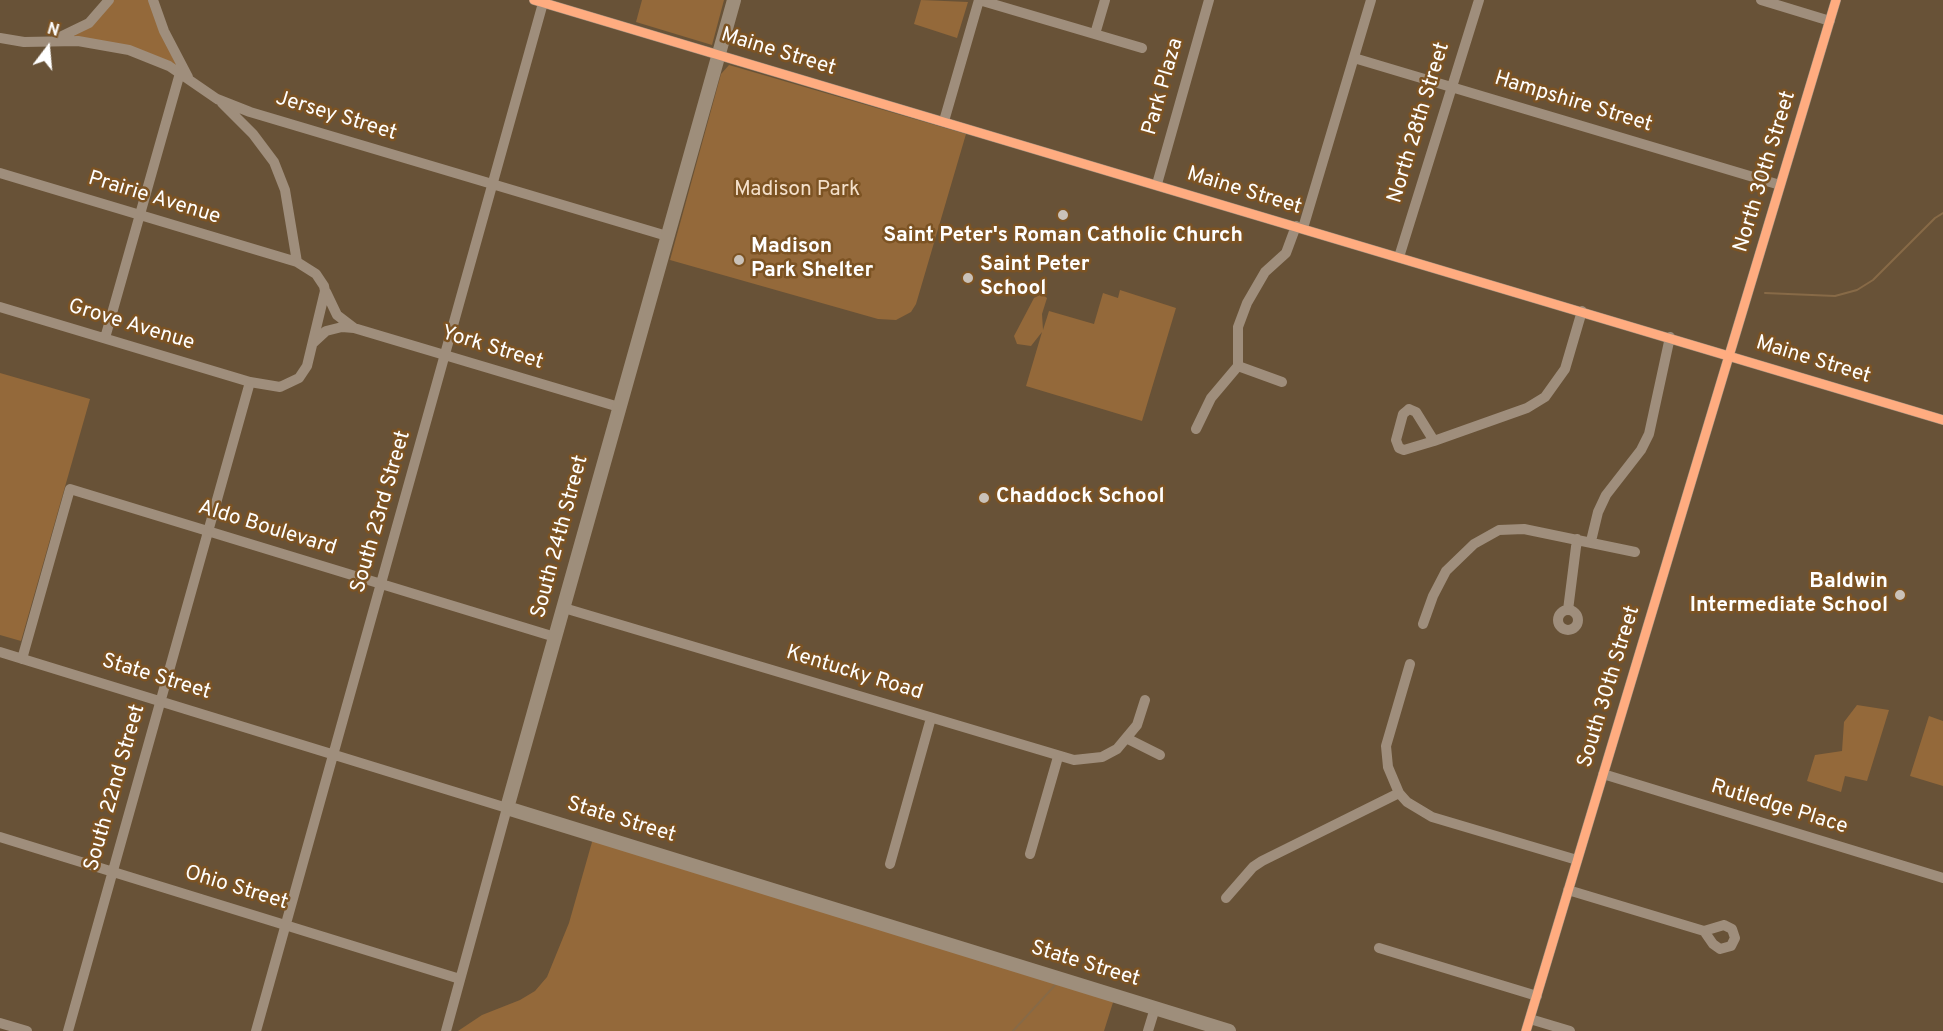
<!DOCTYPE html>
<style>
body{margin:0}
#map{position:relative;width:1943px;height:1031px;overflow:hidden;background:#685237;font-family:Overpass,sans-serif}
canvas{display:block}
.north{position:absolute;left:18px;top:18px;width:60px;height:60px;-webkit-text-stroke:4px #7c5323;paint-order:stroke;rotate:16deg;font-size:16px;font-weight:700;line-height:24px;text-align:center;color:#fff}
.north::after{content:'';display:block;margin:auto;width:21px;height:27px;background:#fff;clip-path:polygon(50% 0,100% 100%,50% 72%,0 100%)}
</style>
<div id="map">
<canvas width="1943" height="1031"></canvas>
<div class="north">N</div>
</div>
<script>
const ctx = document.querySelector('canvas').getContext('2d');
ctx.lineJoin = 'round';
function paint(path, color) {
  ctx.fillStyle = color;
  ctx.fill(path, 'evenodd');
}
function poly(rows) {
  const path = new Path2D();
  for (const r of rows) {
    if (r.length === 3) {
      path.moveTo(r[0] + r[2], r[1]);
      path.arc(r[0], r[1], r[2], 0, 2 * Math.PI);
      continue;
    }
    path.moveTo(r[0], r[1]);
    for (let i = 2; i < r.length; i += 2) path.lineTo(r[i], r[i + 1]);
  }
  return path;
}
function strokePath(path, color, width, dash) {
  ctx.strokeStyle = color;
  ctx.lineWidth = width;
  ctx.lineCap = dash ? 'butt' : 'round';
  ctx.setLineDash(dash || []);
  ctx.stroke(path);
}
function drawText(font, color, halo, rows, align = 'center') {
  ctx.font = font + ' Overpass,sans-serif';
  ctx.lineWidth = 5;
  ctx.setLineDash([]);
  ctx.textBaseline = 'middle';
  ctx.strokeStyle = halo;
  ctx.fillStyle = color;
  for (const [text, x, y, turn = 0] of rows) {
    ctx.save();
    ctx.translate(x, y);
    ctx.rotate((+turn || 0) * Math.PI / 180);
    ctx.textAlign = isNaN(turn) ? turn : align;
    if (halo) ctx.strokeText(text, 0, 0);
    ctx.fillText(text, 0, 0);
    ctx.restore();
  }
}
const green = poly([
 [110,0,152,0,184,73,70,35],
 [642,0,724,0,712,45,636,22],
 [921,0,968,2,957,38,914,24],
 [729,65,966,134,916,304,911,312,896,320,878,319,670,260,721,74],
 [1120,290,1176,308,1142,421,1026,386,1042,332,1031,346,1017,344,1014,336,1034,298,1042,294,1047,298,1042,314,1043,330,1049,311,1094,324,1103,293,1118,298],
 [0,373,90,399,21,641,0,635],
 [1857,705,1889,710,1867,781,1845,776,1841,792,1807,781,1815,755,1842,751,1844,722],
 [1929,716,1943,721,1943,786,1910,776],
 [594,835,1115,996,1104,1031,458,1031,482,1015,520,1000,535,991,547,977,569,923]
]);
const stream = poly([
 [1765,293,1835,296,1857,290,1873,280,1935,218,1943,213],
 [1013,1031,1057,983]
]);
const minor = poly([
 [153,0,164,31,188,77],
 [534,0,1943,420],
 [979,0,1142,48],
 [1761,0,1830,21],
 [1095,34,1105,0],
 [0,38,24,42,78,41,129,50,169,66,217,99,250,112,667,236],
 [58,38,89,23,109,0],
 [1354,58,1780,185],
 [944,121,979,0],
 [0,173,297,262],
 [1157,184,1209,0],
 [1303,228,1371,0],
 [1399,257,1479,0],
 [326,292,337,315,354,328,619,407],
 [0,307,250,382,280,387,299,378,307,366,325,291,324,286,316,274,297,262,285,190,274,162,253,134,222,103],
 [105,338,180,73],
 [313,343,326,331,342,327,354,328],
 [1238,366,1282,382],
 [1409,409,1416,412,1434,441,1404,450,1399,448,1396,440,1403,414,1409,409],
 [1196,429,1211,398,1238,366,1238,327,1247,303,1265,272,1286,253,1296,226],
 [1434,441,1527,408,1545,397,1565,369,1582,311],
 [1591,541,1598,512,1606,495,1641,450,1649,434,1670,337],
 [564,608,1074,760,1102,757,1117,749,1137,725,1145,700],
 [1568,610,1577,539],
 [1568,620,10],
 [1423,624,1433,596,1446,571,1474,544,1499,530,1524,529,1635,552],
 [0,652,507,808,446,1031],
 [22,659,70,489,555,637],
 [1410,664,1386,746,1388,767,1399,793,1407,802,1432,817,1577,860],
 [1128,739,1160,755],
 [1603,774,1943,878],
 [0,837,460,979],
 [1030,854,1058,757],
 [890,864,931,718],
 [1568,890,1704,931],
 [1226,898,1253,867,1262,861,1399,793],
 [1724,925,1732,929,1735,938,1731,946,1720,949,1713,944,1704,931,1724,925],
 [1379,948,1537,996],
 [1530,1019,1570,1031],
 [0,1023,27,1031],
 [68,1031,250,382],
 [256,1031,543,3],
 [1148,1031,1155,1008],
 [1526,1031,1836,0]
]);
const major = poly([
 [734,0,507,808,1229,1031]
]);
const cycleway = poly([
 [534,0,1943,420],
 [1526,1031,1836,0]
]);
const markers = [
 [1063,215,6,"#cac2b9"],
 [739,260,6,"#cac2b9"],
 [968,278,6,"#cac2b9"],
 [984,498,6,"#cac2b9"],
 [1900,595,6,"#cac2b9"]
];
const streetNames = [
 ["Maine Street",778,53,17],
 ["Park Plaza",1164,87,-74],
 ["Hampshire Street",1573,103,17],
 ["Jersey Street",336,117,17],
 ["North 28th Street",1420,123,-73],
 ["North 30th Street",1766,172,-73],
 ["Maine Street",1244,192,17],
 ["Prairie Avenue",154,199,17],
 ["Grove Avenue",131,326,17],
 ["York Street",492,349,17],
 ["Maine Street",1813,361,17],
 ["South 23rd Street",382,512,-74],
 ["Aldo Boulevard",267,529,17],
 ["South 24th Street",561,537,-75],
 ["Kentucky Road",854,674,17],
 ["State Street",156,678,17],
 ["South 30th Street",1610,687,-73],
 ["South 22nd Street",116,788,-74],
 ["Rutledge Place",1779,808,17],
 ["State Street",621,821,17],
 ["Ohio Street",236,889,17],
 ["State Street",1085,965,17]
];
const parkNames = [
 ["Madison Park",797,191]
];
const poiNames = [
 ["Saint Peter's Roman Catholic Church",1063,237,"center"],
 ["Madison",751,248],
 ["Park Shelter",751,272],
 ["Saint Peter",980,266],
 ["School",980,290],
 ["Chaddock School",996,498],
 ["Baldwin",1888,583,"right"],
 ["Intermediate School",1888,607,"right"]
];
paint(green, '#94693a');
strokePath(stream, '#876a47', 2);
strokePath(minor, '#9f8e7c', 10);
strokePath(major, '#9e8e7b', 14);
strokePath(cycleway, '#ffac80', 9);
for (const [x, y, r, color] of markers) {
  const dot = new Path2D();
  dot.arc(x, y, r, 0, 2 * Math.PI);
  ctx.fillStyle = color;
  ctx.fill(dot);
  strokePath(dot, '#7c5323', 2);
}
drawText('21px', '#fff', '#7c5323', streetNames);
drawText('21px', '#f4e0ca', '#7c5323', parkNames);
drawText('bold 21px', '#fff', '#7c5323', poiNames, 'left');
</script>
